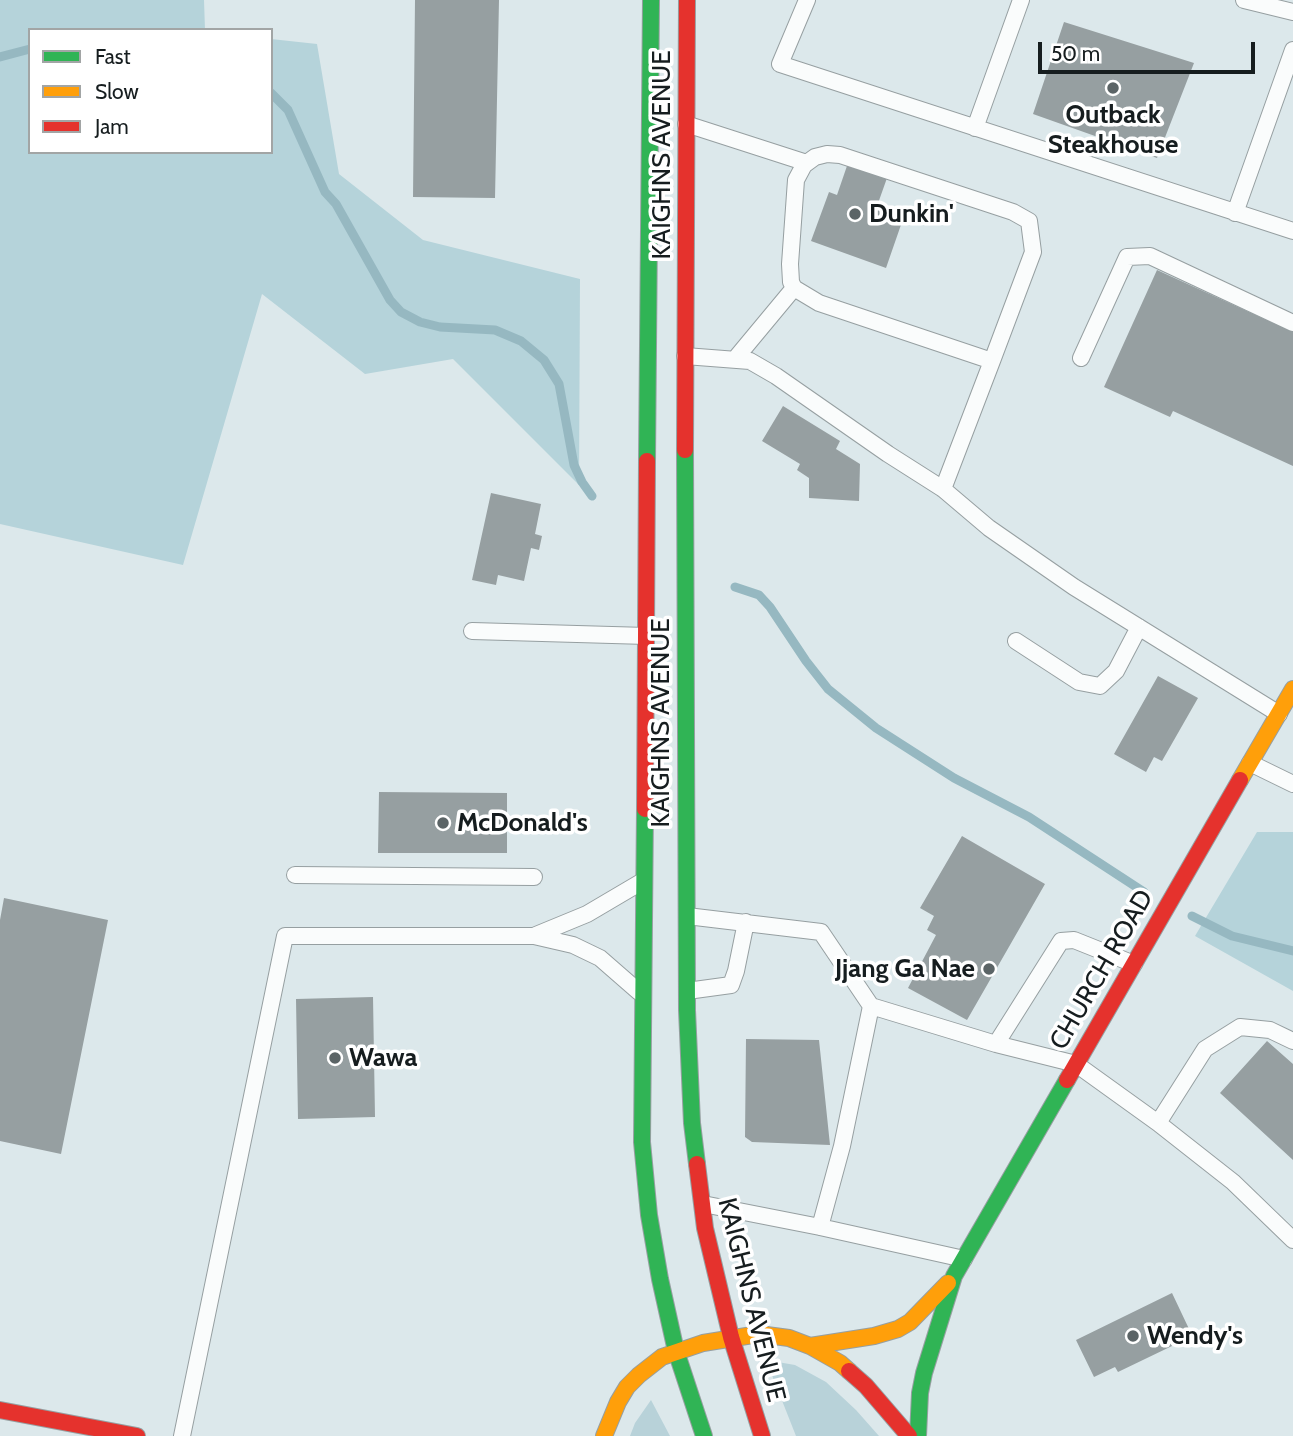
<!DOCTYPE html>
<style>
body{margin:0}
#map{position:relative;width:1293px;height:1436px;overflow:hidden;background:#dce8eb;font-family:Cabin,sans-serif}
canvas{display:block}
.legend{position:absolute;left:28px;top:28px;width:245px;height:126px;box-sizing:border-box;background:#fff;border:2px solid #a2a5a5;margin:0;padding:9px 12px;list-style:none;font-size:21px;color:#161d1f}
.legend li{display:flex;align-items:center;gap:14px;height:35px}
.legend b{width:35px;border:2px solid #a2a5a5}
.scale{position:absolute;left:1038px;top:42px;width:217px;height:32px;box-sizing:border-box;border:4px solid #161d1f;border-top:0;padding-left:9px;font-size:21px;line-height:24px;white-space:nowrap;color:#161d1f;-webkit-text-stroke:5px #fff;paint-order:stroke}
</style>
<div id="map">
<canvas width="1293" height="1436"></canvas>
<ul class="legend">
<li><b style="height:9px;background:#30b455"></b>Fast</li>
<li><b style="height:9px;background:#ff9f0a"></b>Slow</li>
<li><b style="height:9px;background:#e5322d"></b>Jam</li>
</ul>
<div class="scale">50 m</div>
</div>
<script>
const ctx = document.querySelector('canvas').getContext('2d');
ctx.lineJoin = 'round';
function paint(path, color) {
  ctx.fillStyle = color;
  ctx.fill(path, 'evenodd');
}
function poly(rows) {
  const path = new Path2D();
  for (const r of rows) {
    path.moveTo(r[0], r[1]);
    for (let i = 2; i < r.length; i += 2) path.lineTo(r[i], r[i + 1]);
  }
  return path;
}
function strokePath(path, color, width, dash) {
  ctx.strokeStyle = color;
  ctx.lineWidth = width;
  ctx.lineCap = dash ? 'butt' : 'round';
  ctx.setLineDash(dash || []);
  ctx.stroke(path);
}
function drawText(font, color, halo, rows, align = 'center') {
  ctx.font = font + ' Cabin,sans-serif';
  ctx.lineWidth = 7;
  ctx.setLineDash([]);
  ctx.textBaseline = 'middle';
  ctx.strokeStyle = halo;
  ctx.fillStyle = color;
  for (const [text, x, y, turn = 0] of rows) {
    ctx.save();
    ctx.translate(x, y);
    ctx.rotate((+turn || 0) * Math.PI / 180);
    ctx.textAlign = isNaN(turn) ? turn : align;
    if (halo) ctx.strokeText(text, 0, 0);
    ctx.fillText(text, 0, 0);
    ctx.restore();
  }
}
const green = poly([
 [766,1360,795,1365,826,1382,856,1410,879,1436,796,1436],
 [651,1400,670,1436,630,1436,635,1423]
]);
const forest = poly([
 [0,0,204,0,205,30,30,30,30,152,271,152,271,39,317,44,339,174,423,240,580,279,579,485,453,359,365,374,262,294,183,565,0,524],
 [1257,832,1293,832,1293,991,1195,936]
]);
const stream = poly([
 [0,57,30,49],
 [271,93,288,110,325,192,336,204,390,300,401,312,420,322,440,327,495,330,521,341,544,360,559,384,574,465,582,482,592,496],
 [735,587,759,595,770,607,806,661,828,689,876,728,954,778,1029,817,1144,892],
 [1192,916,1232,936,1293,951]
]);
const building = poly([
 [415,0,499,0,495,198,413,197],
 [1064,22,1194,63,1157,158,1033,114],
 [848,163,887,178,876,209,903,219,886,268,811,241,829,192,837,195],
 [1157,270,1293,332,1293,466,1173,411,1170,417,1104,387],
 [783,406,840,441,836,449,860,464,859,501,809,498,809,478,797,470,800,464,762,441],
 [491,493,541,504,535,534,542,536,539,550,531,548,524,581,498,575,496,585,472,580],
 [1158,676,1198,698,1162,761,1154,757,1146,772,1114,754],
 [379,792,507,793,507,853,378,853],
 [962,836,1045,884,967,1020,908,988,936,935,927,930,934,916,920,908],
 [4,898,108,920,61,1154,0,1141,0,920],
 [373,997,375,1117,298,1119,296,999],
 [746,1039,819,1040,830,1145,752,1142,745,1137],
 [1267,1041,1293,1064,1293,1160,1220,1093],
 [1172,1293,1190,1331,1169,1341,1172,1346,1118,1372,1115,1367,1094,1377,1076,1340]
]);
const lane = poly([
 [807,0,780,64,1293,231],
 [1244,0,1293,12],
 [686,124,807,163],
 [975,128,1021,0],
 [1235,213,1293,50],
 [685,356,750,361,776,376,888,454,943,489,989,528,1074,587,1279,714],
 [1081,358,1127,257,1150,256,1293,323],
 [735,359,794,288],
 [943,489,992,361,1033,252,1029,221,1013,212,840,155,827,154,815,157,804,165,796,180,790,264,791,282,794,288,819,303,992,361],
 [472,631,647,636],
 [1016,641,1079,682,1100,686,1116,671,1139,627],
 [1250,763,1293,784],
 [295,875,534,877],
 [687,916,821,932,871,1006,996,1044,1076,1064,1158,1123,1233,1182,1293,1240],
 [536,935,587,914,643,881],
 [687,991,731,985,736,971,746,922],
 [996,1044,1061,941,1074,940,1134,964],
 [1158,1123,1205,1049,1240,1027,1270,1030,1293,1041],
 [703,1204,820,1227,964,1259],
 [820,1227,842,1146,871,1006],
 [182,1436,285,936,534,936,573,945,600,958,639,992]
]);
const fast = poly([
 [685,450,687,1010,692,1123,697,1164],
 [647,461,651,0],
 [645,809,642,1142,649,1215,660,1279,676,1351,704,1436],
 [918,1436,920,1393,924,1373,954,1276,1067,1080]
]);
const slow = poly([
 [1240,780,1293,689],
 [810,1346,874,1336,898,1329,910,1322,948,1283],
 [604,1436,618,1402,627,1387,639,1375,662,1357,703,1343,759,1334,789,1338,810,1346,840,1363,849,1371]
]);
const jam = poly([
 [685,450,687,0],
 [645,809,647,461],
 [1067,1080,1240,780],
 [697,1164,705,1228,731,1337,762,1436],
 [849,1371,866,1386,909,1436],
 [0,1410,137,1436]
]);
const markers = [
 [1113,88,7,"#5b6466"],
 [855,214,7,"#5b6466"],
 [443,823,7,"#5b6466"],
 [989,969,7,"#5b6466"],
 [335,1058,7,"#5b6466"],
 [1133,1336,7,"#5b6466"]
];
const poiNames = [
 ["Outback",1113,115,"center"],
 ["Steakhouse",1113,145,"center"],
 ["Dunkin'",869,214],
 ["McDonald's",457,823],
 ["Jjang Ga Nae",975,969,"right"],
 ["Wawa",349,1058],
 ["Wendy's",1147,1336]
];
const streetNames = [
 ["KAIGHNS AVENUE",662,155,-90],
 ["KAIGHNS AVENUE",661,723,-90],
 ["CHURCH ROAD",1102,970,-60],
 ["KAIGHNS AVENUE",751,1300,76]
];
paint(green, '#b8d2d9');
paint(forest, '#b5d3da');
strokePath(stream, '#96b8c1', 9);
paint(building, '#969fa1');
strokePath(lane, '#969fa1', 18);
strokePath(fast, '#969fa1', 18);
strokePath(slow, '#969fa1', 18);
strokePath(jam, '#969fa1', 18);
strokePath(lane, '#fafcfc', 16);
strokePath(fast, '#30b455', 16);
strokePath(slow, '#ff9f0a', 16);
strokePath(jam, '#e5322d', 16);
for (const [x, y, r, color] of markers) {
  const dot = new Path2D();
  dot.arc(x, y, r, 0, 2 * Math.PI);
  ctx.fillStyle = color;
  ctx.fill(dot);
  strokePath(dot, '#fff', 2.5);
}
drawText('bold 26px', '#161d1f', '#fff', poiNames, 'left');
drawText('26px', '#161d1f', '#fff', streetNames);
</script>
